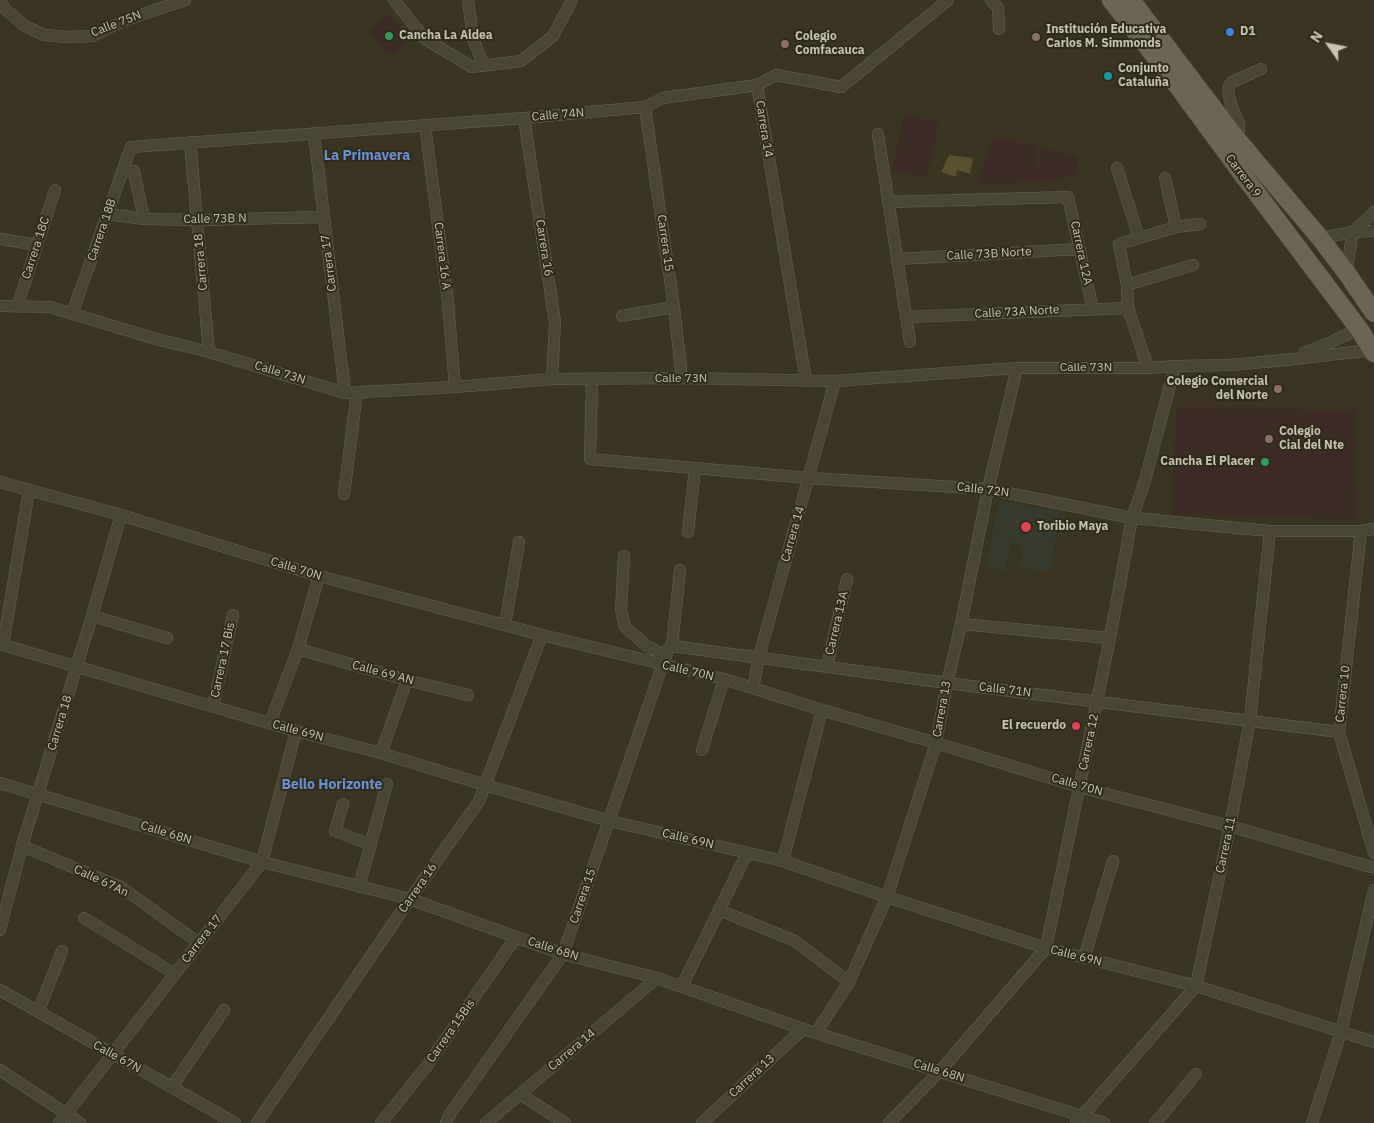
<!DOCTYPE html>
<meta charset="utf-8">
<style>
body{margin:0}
#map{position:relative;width:1374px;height:1123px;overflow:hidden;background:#3a3521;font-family:"IBM Plex Sans",sans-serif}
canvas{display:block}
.north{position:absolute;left:1304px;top:20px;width:50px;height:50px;-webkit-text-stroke:4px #2f2b1a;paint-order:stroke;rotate:303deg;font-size:14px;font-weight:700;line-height:20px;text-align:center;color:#c6c3b0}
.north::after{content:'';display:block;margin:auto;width:18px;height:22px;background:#c6c3b0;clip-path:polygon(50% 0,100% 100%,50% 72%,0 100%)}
</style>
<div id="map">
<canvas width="1374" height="1123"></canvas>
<div class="north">N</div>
</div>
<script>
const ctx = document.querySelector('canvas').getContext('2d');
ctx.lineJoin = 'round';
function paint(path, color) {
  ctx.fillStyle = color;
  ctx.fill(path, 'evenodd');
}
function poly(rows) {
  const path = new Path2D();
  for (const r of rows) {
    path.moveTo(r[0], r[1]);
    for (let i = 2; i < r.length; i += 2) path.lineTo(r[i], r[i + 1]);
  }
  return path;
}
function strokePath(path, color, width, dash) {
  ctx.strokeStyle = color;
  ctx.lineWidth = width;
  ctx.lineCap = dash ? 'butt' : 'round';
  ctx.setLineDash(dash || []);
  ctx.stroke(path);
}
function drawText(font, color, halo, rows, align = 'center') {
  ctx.font = font + ' "IBM Plex Sans",sans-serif';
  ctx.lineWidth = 4;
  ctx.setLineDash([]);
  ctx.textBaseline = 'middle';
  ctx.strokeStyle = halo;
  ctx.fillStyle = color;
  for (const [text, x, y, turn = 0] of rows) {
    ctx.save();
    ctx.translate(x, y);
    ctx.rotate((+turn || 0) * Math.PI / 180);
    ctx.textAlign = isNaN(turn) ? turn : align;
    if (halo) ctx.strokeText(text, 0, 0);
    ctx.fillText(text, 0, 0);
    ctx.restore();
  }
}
const medical = poly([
 [999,500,1060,512,1050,573,1020,567,1023,545,1012,542,1005,571,986,567]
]);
const green = poly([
 [390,14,410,40,388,56,369,31],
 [904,114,939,123,926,177,892,171],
 [993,137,1037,147,1037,177,1042,148,1076,156,1079,175,1037,182,977,184],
 [1177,408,1355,410,1357,520,1171,514]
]);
const water = poly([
 [949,155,973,158,970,174,957,170,956,177,941,172]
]);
const minor = poly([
 [0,0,5,9,25,26,44,35,68,37,93,36,123,21,185,0],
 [394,0,425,39,472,67,521,61,553,36,572,0],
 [468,0,473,39,484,66],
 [991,0,998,8,999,29],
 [757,85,806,381],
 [645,107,674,307,682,378],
 [524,118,555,322,552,379],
 [425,125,448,302,455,387],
 [314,133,345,393],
 [878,134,910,342],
 [1235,137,1239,131,1239,123,1232,108,1228,91,1229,86,1232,82,1261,69],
 [190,142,209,352],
 [1117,168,1139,238],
 [123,170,134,171,144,219],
 [1165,178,1176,227],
 [889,202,1068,197,1093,309],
 [107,214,144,219,197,220,324,217],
 [1320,238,1353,232,1374,231],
 [0,239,37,245],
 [898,259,1080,249],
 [1346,272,1353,232,1374,212],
 [1127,285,1193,265],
 [0,306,50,307,156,339,209,352,345,393,455,387,552,379,682,378,835,381,1017,368,1148,368,1175,366,1229,365,1286,360,1362,351,1374,352],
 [17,307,55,190],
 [72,314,131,147,524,118,645,107,663,98,757,85,776,75,841,87,948,0],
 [622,316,674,307],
 [907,317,1128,308],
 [1304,353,1331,342,1359,329],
 [1148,368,1128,308,1127,285,1119,244,1176,227,1200,224],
 [592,380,590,459,809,478,988,489,1132,518,1270,531,1361,531,1374,529],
 [0,482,121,515,319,576,542,635,724,679,822,710,936,743,1080,787,1230,826,1374,868],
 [344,494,357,392],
 [1361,531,1339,732,1374,853],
 [688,532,695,468],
 [624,556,621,610,625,627,647,646,666,656],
 [92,616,167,638],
 [961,624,1110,638],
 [505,625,519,542],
 [0,644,296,731,381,753,485,785,610,821,783,861,887,897,1046,948,1196,986,1374,1042],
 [3,644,29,491],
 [672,646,947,683,1339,732],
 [672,646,680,570],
 [298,649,407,680,468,695],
 [827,666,847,579],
 [753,688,759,657,835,381],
 [213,706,233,615],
 [270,723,298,649,319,576],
 [702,750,724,679],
 [381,753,407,680],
 [0,783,262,862,410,899,563,954,657,978,803,1029,1104,1123],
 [343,804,335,831,371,845],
 [22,846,121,887,199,943],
 [783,861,822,710],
 [359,887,387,784],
 [719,910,795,941,849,982],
 [84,918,175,974],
 [0,930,22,846,92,616,121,515],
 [1084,958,1113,861],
 [682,986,747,853],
 [0,990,235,1123],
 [38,1012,62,951],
 [816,1033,849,982,887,897,936,743,947,683,961,624,988,489,1017,368],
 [0,1070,80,1123],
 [172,1087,224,1010],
 [520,1094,565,1123],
 [59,1123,262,862,296,731],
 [257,1123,410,899,479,801,542,635],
 [381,1123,426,1067,516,937],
 [446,1123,450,1114,563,954,668,649,672,646],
 [486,1123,657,978],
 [702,1123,803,1029],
 [889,1123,940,1071,1046,948,1110,638,1132,518,1144,484,1175,366],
 [1076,1123,1196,986,1230,826,1250,720,1270,531],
 [1155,1123,1196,1074],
 [1312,1123,1341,1032,1374,890]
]);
const primary = poly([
 [1111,0,1171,77,1243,175,1359,329,1374,353],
 [1131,0,1235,137,1320,238,1346,272,1374,313]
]);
const markers = [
 [1230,32,5,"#3f7fe0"],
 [389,36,5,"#2e9e5b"],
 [1036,37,5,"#8d6e63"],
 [785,44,5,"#8d6e63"],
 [1108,76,5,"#0f9aa8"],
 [1278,389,5,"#8d6e63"],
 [1269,439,5,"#8d6e63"],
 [1265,462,5,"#2e9e5b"],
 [1026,527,6,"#e0444e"],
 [1076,726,5,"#e0444e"]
];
const streetNames = [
 ["Calle 75N",116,24,-21],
 ["Calle 74N",558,115,-5],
 ["Carrera 14",764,129,81],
 ["Carrera 9",1243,176,53],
 ["Calle 73B N",215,219,-1],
 ["Carrera 18B",102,230,-71],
 ["Carrera 15",665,243,82],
 ["Carrera 18C",36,248,-72],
 ["Carrera 16",544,248,81],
 ["Carrera 12A",1081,253,78],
 ["Calle 73B Norte",989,254,-3],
 ["Carrera 16 A",442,256,83],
 ["Carrera 18",201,262,-95],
 ["Carrera 17",329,263,-97],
 ["Calle 73A Norte",1017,312,-3],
 ["Calle 73N",1086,368],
 ["Calle 73N",280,373,17],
 ["Calle 73N",681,379],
 ["Calle 72N",983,490,7],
 ["Carrera 14",793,534,-74],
 ["Calle 70N",296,569,17],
 ["Carrera 13A",837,623,-77],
 ["Carrera 17 Bis",223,660,-78],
 ["Calle 70N",688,671,13],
 ["Calle 69 AN",383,673,15],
 ["Calle 71N",1005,690,7],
 ["Carrera 10",1343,694,-84],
 ["Carrera 13",942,709,-80],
 ["Carrera 18",60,723,-73],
 ["Calle 69N",298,731,15],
 ["Carrera 12",1089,742,-78],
 ["Calle 70N",1077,785,16],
 ["Calle 68N",166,833,17],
 ["Calle 69N",688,839,13],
 ["Carrera 11",1226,845,-78],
 ["Calle 67An",101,881,25],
 ["Carrera 16",418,888,-55],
 ["Carrera 15",583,896,-71],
 ["Carrera 17",202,939,-52],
 ["Calle 68N",553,949,18],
 ["Calle 69N",1076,956,14],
 ["Carrera 15Bis",451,1031,-55],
 ["Carrera 14",572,1050,-40],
 ["Calle 67N",117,1057,29],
 ["Calle 68N",939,1071,17],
 ["Carrera 13",752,1076,-43]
];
const poiNames = [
 ["Institución Educativa",1046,30],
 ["Carlos M. Simmonds",1046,44],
 ["D1",1240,32],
 ["Cancha La Aldea",399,36],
 ["Colegio",795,37],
 ["Comfacauca",795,51],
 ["Conjunto",1118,69],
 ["Cataluña",1118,83],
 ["Colegio Comercial",1268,382,"right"],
 ["del Norte",1268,396,"right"],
 ["Colegio",1279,432],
 ["Cial del Nte",1279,446],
 ["Cancha El Placer",1255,462,"right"],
 ["Toribio Maya",1037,527],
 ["El recuerdo",1066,726,"right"]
];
const neighbourhoodNames = [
 ["La Primavera",367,156],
 ["Bello Horizonte",332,785]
];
paint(medical, '#363b2d');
paint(green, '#3d2c25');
paint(water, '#59502e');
strokePath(minor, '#686453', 12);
strokePath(primary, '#565341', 19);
strokePath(minor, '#4a4635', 11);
strokePath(primary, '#6b6653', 18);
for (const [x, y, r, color] of markers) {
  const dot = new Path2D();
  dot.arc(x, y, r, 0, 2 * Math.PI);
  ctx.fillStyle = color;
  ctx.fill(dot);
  strokePath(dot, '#2f2b1a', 2);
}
drawText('12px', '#c6c3b0', '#2f2b1a', streetNames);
drawText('bold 12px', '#c6c3b0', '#2f2b1a', poiNames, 'left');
drawText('bold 14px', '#6d91d9', '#2f2b1a', neighbourhoodNames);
</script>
